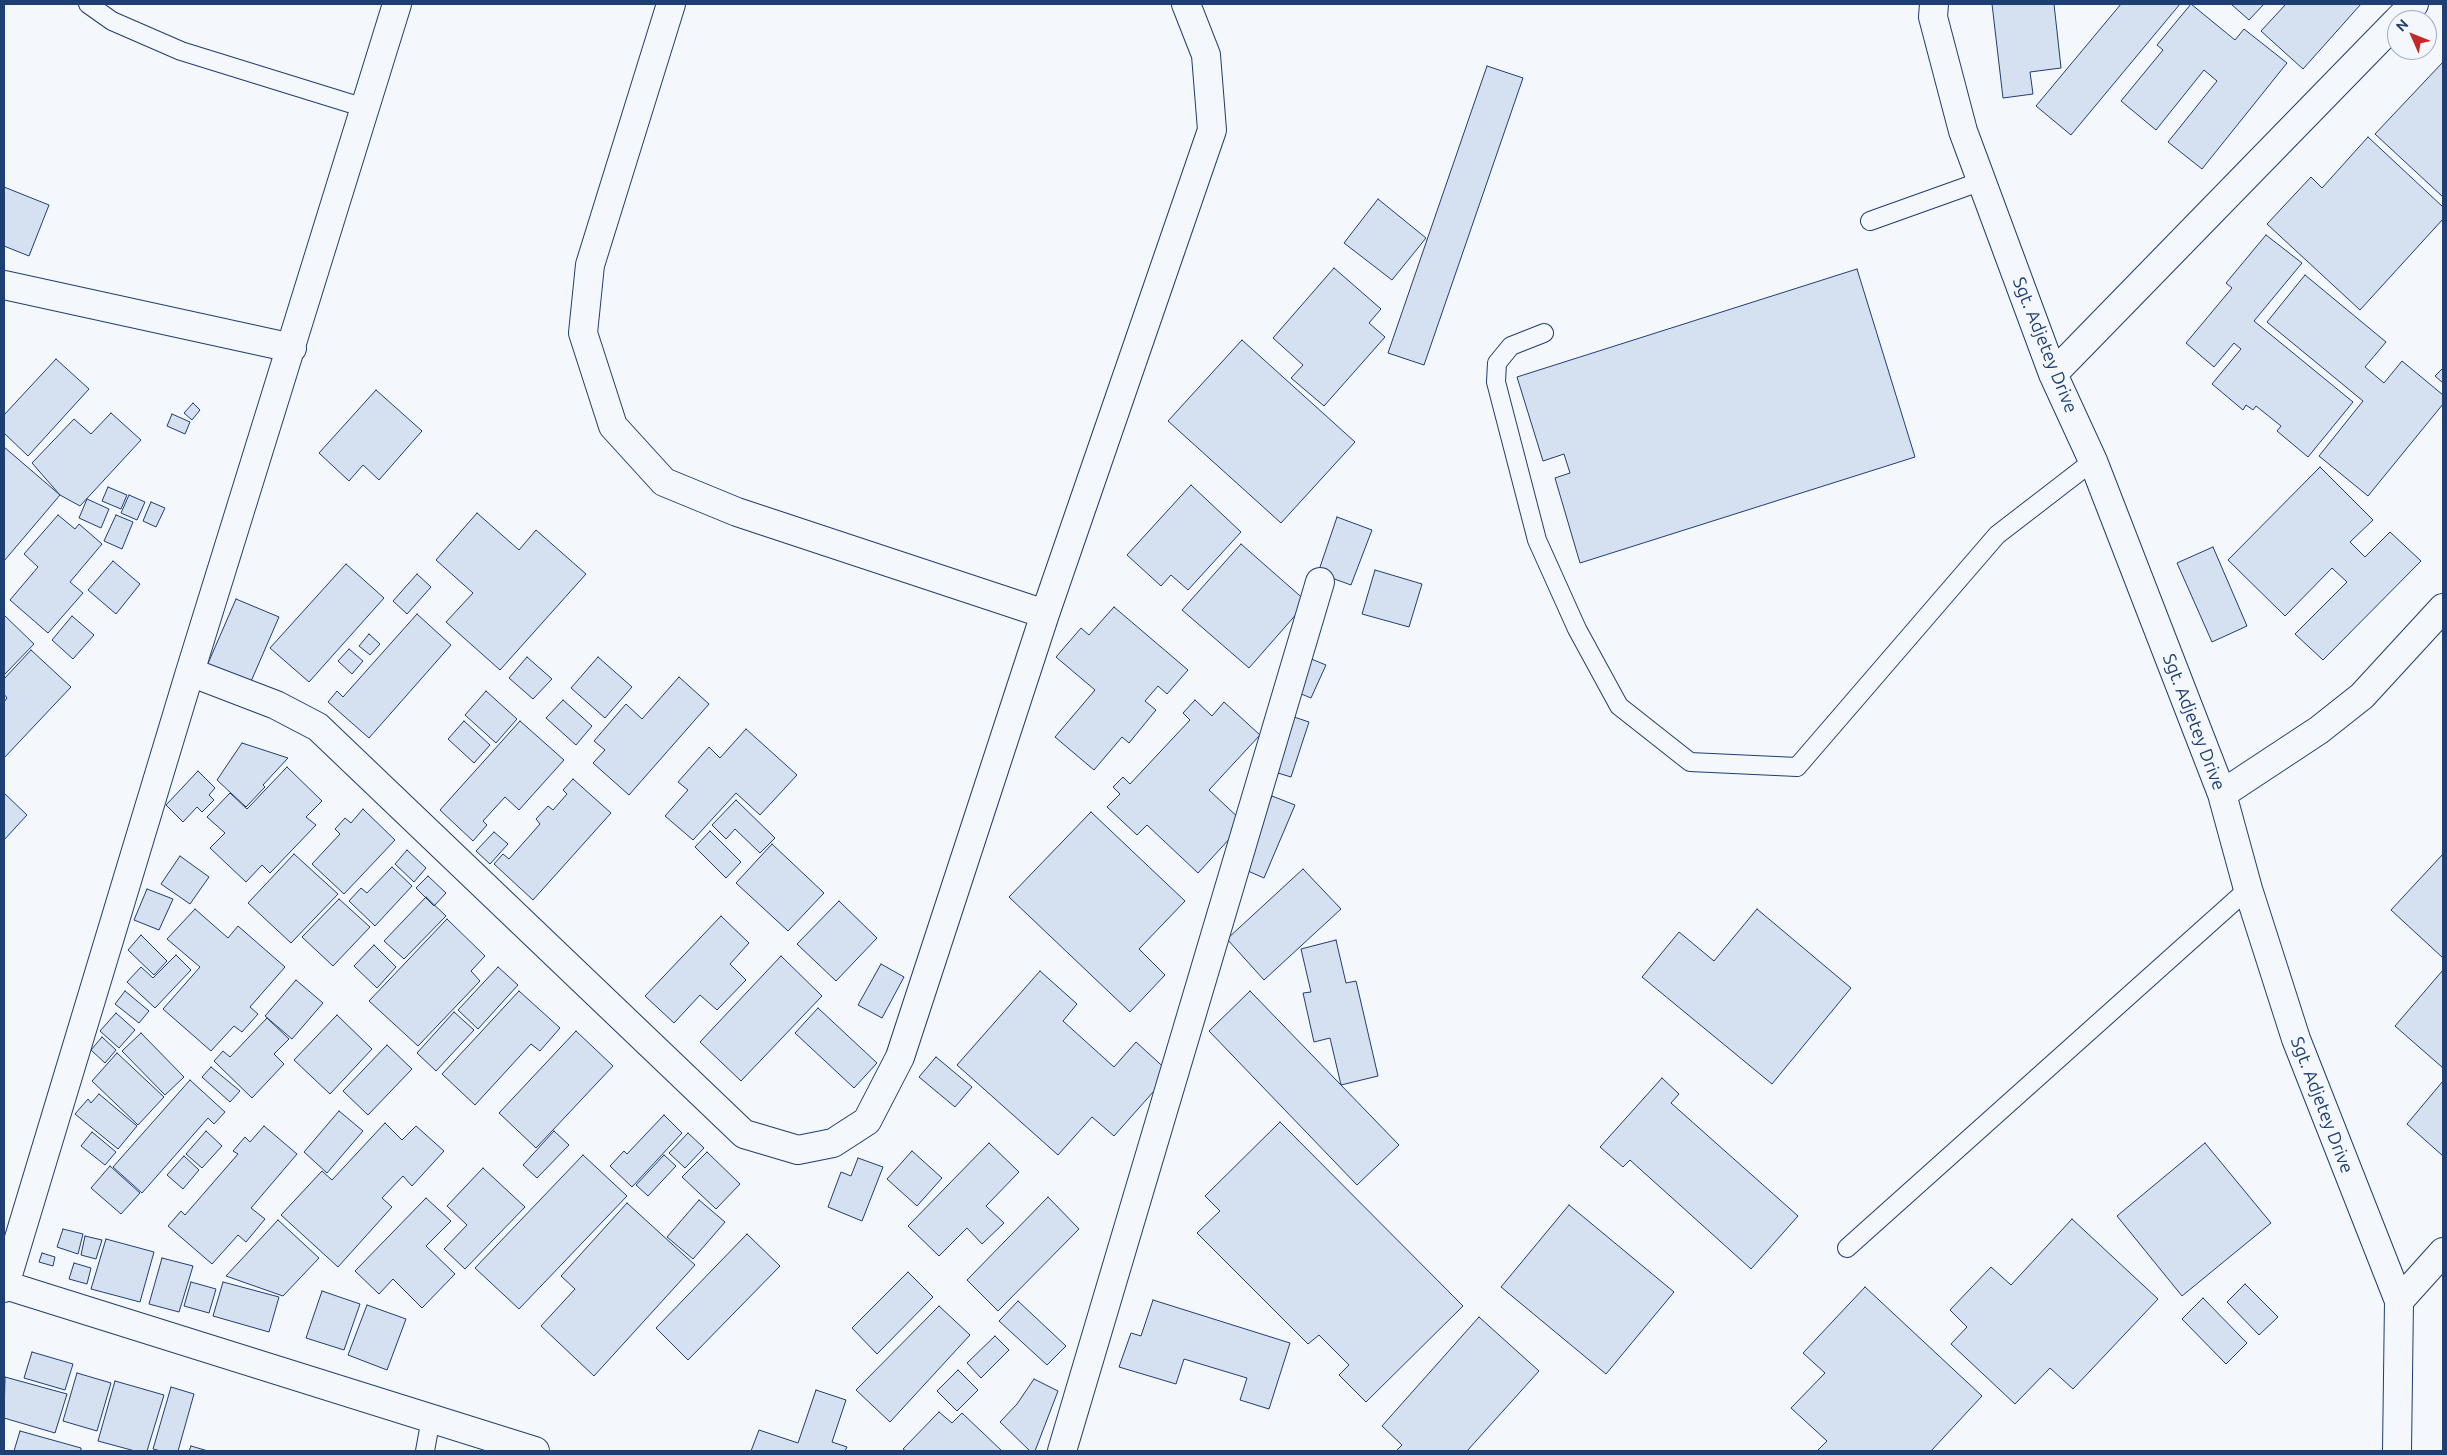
<!DOCTYPE html>
<style>
body{margin:0}
#map{position:relative;width:2447px;height:1455px;overflow:hidden;background:#f4f7fb;font-family:Ubuntu,sans-serif}
canvas{display:block}
.frame{position:absolute;inset:0;border:5px solid #1d3f73;pointer-events:none}
.north{position:absolute;left:2387px;top:10px;width:50px;height:50px;box-sizing:border-box;background:#f4f7fb;border:1px solid #9eadc5;border-radius:50%;rotate:314deg;font-size:14px;font-weight:700;line-height:20px;text-align:center;color:#1d3f73}
.north::after{content:'';display:block;margin:auto;width:18px;height:22px;background:#c62828;clip-path:polygon(50% 0,100% 100%,50% 72%,0 100%)}
</style>
<div id="map">
<canvas width="2447" height="1455"></canvas>
<div class="frame"></div>
<div class="north">N</div>
</div>
<script>
const ctx = document.querySelector('canvas').getContext('2d');
ctx.lineJoin = 'round';
function paint(path, color) {
  ctx.fillStyle = color;
  ctx.fill(path, 'evenodd');
}
function poly(rows) {
  const path = new Path2D();
  for (const r of rows) {
    path.moveTo(r[0], r[1]);
    for (let i = 2; i < r.length; i += 2) path.lineTo(r[i], r[i + 1]);
  }
  return path;
}
function strokePath(path, color, width, dash) {
  ctx.strokeStyle = color;
  ctx.lineWidth = width;
  ctx.lineCap = dash ? 'butt' : 'round';
  ctx.setLineDash(dash || []);
  ctx.stroke(path);
}
function drawText(font, color, halo, rows, align = 'center') {
  ctx.font = font + ' Ubuntu,sans-serif';
  ctx.lineWidth = 4;
  ctx.setLineDash([]);
  ctx.textBaseline = 'middle';
  ctx.strokeStyle = halo;
  ctx.fillStyle = color;
  for (const [text, x, y, turn = 0] of rows) {
    ctx.save();
    ctx.translate(x, y);
    ctx.rotate((+turn || 0) * Math.PI / 180);
    ctx.textAlign = isNaN(turn) ? turn : align;
    if (halo) ctx.strokeText(text, 0, 0);
    ctx.fillText(text, 0, 0);
    ctx.restore();
  }
}
const building = poly([
 [1992,4,2054,4,2061,68,2030,72,2033,94,2003,98,1992,4],
 [2121,4,2180,4,2071,135,2036,106,2121,4],
 [2191,4,2235,40,2244,29,2287,63,2202,169,2168,142,2217,81,2204,70,2156,130,2121,101,2163,50,2157,45,2191,4],
 [2231,4,2264,4,2249,20,2231,4],
 [2286,4,2361,4,2303,69,2261,31,2286,4],
 [2443,62,2443,197,2375,134,2443,62],
 [1487,66,1523,78,1424,365,1388,353,1487,66],
 [2368,137,2443,207,2443,219,2360,310,2267,224,2311,177,2322,188,2368,137],
 [4,187,49,205,29,256,4,246,4,187],
 [1378,199,1426,238,1392,280,1344,243,1378,199],
 [2266,235,2302,263,2254,321,2353,402,2308,457,2277,431,2281,426,2256,406,2253,410,2246,405,2243,410,2212,384,2241,349,2234,343,2214,367,2186,343,2232,288,2226,283,2266,235],
 [1334,268,1381,309,1369,323,1385,337,1324,406,1291,378,1303,365,1273,338,1334,268],
 [1857,269,1915,457,1580,563,1555,478,1570,473,1564,454,1543,461,1517,377,1857,269],
 [2305,275,2386,342,2365,367,2384,383,2402,361,2443,395,2443,404,2368,496,2319,456,2363,401,2267,322,2305,275],
 [1242,340,1355,442,1281,523,1168,421,1242,340],
 [56,359,89,389,28,456,4,433,4,415,56,359],
 [2443,368,2443,383,2435,376,2443,368],
 [376,390,422,431,379,480,363,465,349,481,319,453,376,390],
 [193,403,200,410,192,420,184,413,193,403],
 [111,413,141,440,80,506,60,495,32,463,74,419,91,434,111,413],
 [172,414,190,422,185,434,167,426,172,414],
 [4,447,60,495,4,561,4,447],
 [2320,467,2373,520,2350,542,2365,557,2390,532,2421,561,2323,660,2295,634,2347,582,2332,568,2285,616,2228,560,2320,467],
 [1191,485,1241,532,1188,590,1171,575,1161,586,1127,555,1191,485],
 [108,487,127,495,121,509,102,501,108,487],
 [129,495,145,502,137,520,121,513,129,495],
 [87,499,109,509,101,528,79,518,87,499],
 [151,502,165,508,156,527,143,521,151,502],
 [477,513,519,550,536,530,586,574,500,670,446,622,473,593,436,560,477,513],
 [58,515,75,529,79,524,102,544,70,582,83,593,48,633,10,600,38,567,24,554,58,515],
 [116,515,133,522,122,549,104,541,116,515],
 [1337,517,1372,530,1351,585,1318,573,1337,517],
 [1241,544,1307,602,1249,668,1182,610,1241,544],
 [2213,547,2247,626,2212,642,2177,563,2213,547],
 [113,561,140,584,116,614,88,590,113,561],
 [346,564,384,598,309,682,270,648,346,564],
 [1375,570,1422,584,1409,627,1362,614,1375,570],
 [417,574,431,587,407,614,393,601,417,574],
 [236,599,279,617,249,686,206,668,236,599],
 [1114,607,1188,670,1167,694,1158,686,1145,701,1156,710,1129,743,1122,737,1094,770,1055,737,1095,690,1056,657,1081,628,1089,635,1114,607],
 [417,614,451,645,369,738,328,702,337,691,343,697,417,614],
 [4,615,34,644,4,675,4,615],
 [72,616,94,635,73,659,52,640,72,616],
 [369,634,380,644,370,655,359,646,369,634],
 [349,649,363,661,352,674,338,661,349,649],
 [31,650,71,687,4,758,4,702,7,698,4,694,4,679,31,650],
 [1304,656,1326,665,1311,698,1289,689,1304,656],
 [527,657,552,679,533,699,509,678,527,657],
 [598,657,632,687,605,718,571,688,598,657],
 [679,677,709,704,629,795,593,763,605,750,594,741,626,704,642,719,679,677],
 [486,691,517,719,496,743,465,715,486,691],
 [563,700,592,726,576,745,546,718,563,700],
 [1195,700,1212,716,1224,702,1260,735,1209,790,1244,823,1198,873,1147,825,1137,835,1107,807,1120,794,1113,787,1123,777,1130,784,1190,720,1183,713,1195,700],
 [1285,714,1309,722,1291,777,1268,770,1285,714],
 [464,721,490,745,474,763,448,739,464,721],
 [520,721,564,760,519,810,505,797,483,821,487,825,473,841,440,810,520,721],
 [746,729,797,775,760,815,736,793,693,840,665,816,688,790,678,782,709,747,720,758,746,729],
 [242,743,288,758,263,785,265,787,246,807,217,780,242,743],
 [287,767,322,801,306,817,316,825,270,873,262,865,246,882,210,848,225,833,207,817,230,793,247,809,287,767],
 [198,771,215,788,209,795,214,800,202,812,197,807,183,822,166,805,198,771],
 [573,779,611,813,533,900,494,864,503,854,509,859,540,824,536,819,548,806,553,810,567,794,563,790,573,779],
 [4,793,27,815,4,840,4,793],
 [1272,796,1295,805,1264,878,1241,868,1272,796],
 [736,800,775,838,760,853,735,829,726,839,712,825,736,800],
 [363,809,395,840,344,894,312,864,340,834,335,829,345,818,351,823,363,809],
 [1091,812,1185,901,1139,949,1165,975,1130,1012,1009,897,1091,812],
 [710,831,741,862,726,878,695,847,710,831],
 [494,832,508,844,490,864,476,851,494,832],
 [772,844,824,893,788,931,736,883,772,844],
 [407,850,426,868,414,882,395,864,407,850],
 [294,854,338,894,291,943,248,903,294,854],
 [2443,854,2443,958,2391,910,2443,854],
 [180,856,209,877,190,904,161,884,180,856],
 [392,867,412,886,375,926,349,901,361,888,367,893,392,867],
 [1303,869,1341,909,1264,980,1227,939,1303,869],
 [428,876,446,893,434,906,416,888,428,876],
 [147,889,173,899,159,930,134,920,147,889],
 [426,897,446,916,404,959,384,941,426,897],
 [339,899,370,927,333,966,302,937,339,899],
 [839,901,877,938,836,981,797,944,839,901],
 [195,909,228,938,238,926,285,967,250,1007,258,1014,242,1032,234,1026,211,1051,163,1009,200,967,167,939,195,909],
 [1757,909,1851,988,1772,1084,1642,977,1679,932,1714,961,1757,909],
 [721,916,749,943,730,964,746,980,717,1010,700,995,674,1023,645,996,721,916],
 [447,919,485,956,471,971,480,981,418,1046,369,1001,447,919],
 [141,935,167,961,154,975,128,950,141,935],
 [1336,940,1346,983,1356,981,1378,1076,1341,1085,1330,1038,1314,1042,1303,993,1311,992,1301,949,1336,940],
 [374,945,396,967,377,988,354,966,374,945],
 [176,955,191,970,155,1008,127,982,141,967,153,978,176,955],
 [781,956,822,996,741,1081,700,1042,781,956],
 [881,964,904,977,882,1018,858,1005,881,964],
 [498,967,518,985,478,1029,458,1010,498,967],
 [2443,970,2443,1068,2395,1026,2443,970],
 [1040,971,1077,1004,1063,1021,1114,1067,1136,1042,1170,1073,1114,1136,1092,1117,1058,1155,957,1065,1040,971],
 [296,980,323,1003,292,1039,265,1016,296,980],
 [125,991,149,1011,139,1023,115,1004,125,991],
 [519,991,560,1028,540,1051,531,1044,475,1105,442,1074,519,991],
 [1250,991,1399,1145,1357,1185,1209,1031,1250,991],
 [818,1008,877,1063,854,1088,795,1033,818,1008],
 [454,1012,474,1030,436,1071,417,1053,454,1012],
 [116,1013,135,1030,119,1048,100,1031,116,1013],
 [337,1015,372,1049,330,1094,294,1060,337,1015],
 [267,1018,289,1039,274,1054,284,1064,252,1098,214,1061,223,1051,230,1057,267,1018],
 [576,1031,613,1066,536,1148,499,1113,576,1031],
 [141,1033,184,1077,165,1095,122,1051,141,1033],
 [102,1037,116,1050,105,1063,91,1050,102,1037],
 [387,1045,412,1069,368,1115,343,1091,387,1045],
 [117,1053,164,1097,138,1125,92,1081,117,1053],
 [936,1057,972,1087,955,1107,919,1077,936,1057],
 [211,1067,240,1091,230,1102,202,1077,211,1067],
 [1662,1078,1679,1094,1671,1103,1798,1216,1751,1269,1630,1160,1623,1167,1600,1147,1662,1078],
 [190,1080,225,1112,214,1124,208,1118,142,1193,113,1167,190,1080],
 [2443,1081,2443,1156,2407,1124,2443,1081],
 [99,1094,137,1126,118,1149,75,1114,88,1099,91,1103,99,1094],
 [339,1111,363,1131,327,1173,304,1152,339,1111],
 [664,1115,682,1133,632,1187,610,1166,624,1151,627,1154,664,1115],
 [1280,1122,1463,1306,1366,1402,1339,1375,1349,1365,1319,1335,1308,1344,1197,1233,1220,1211,1205,1196,1280,1122],
 [385,1123,402,1140,416,1126,444,1151,412,1186,403,1176,382,1198,392,1207,338,1267,281,1215,322,1171,332,1180,385,1123],
 [264,1126,297,1154,251,1208,265,1219,246,1242,238,1235,212,1264,168,1226,181,1211,185,1215,238,1154,233,1151,245,1137,250,1142,264,1126],
 [206,1131,222,1146,202,1168,186,1154,206,1131],
 [554,1131,569,1145,537,1178,523,1165,554,1131],
 [92,1132,116,1152,105,1165,81,1146,92,1132],
 [688,1133,704,1148,685,1168,669,1153,688,1133],
 [989,1143,1019,1172,986,1206,1004,1223,982,1244,967,1228,939,1256,908,1226,989,1143],
 [2205,1143,2271,1223,2182,1296,2117,1216,2205,1143],
 [912,1151,942,1178,917,1206,887,1179,912,1151],
 [707,1152,740,1184,716,1209,682,1177,707,1152],
 [583,1155,627,1196,519,1309,475,1268,583,1155],
 [664,1155,676,1166,648,1196,636,1185,664,1155],
 [184,1156,199,1170,183,1189,167,1175,184,1156],
 [858,1158,883,1167,862,1221,828,1207,841,1172,851,1176,858,1158],
 [110,1166,140,1193,121,1214,91,1188,110,1166],
 [483,1168,525,1207,465,1269,444,1249,467,1225,447,1206,483,1168],
 [1048,1197,1079,1229,998,1311,967,1280,1048,1197],
 [426,1198,451,1221,426,1246,455,1274,422,1308,393,1279,379,1294,355,1271,426,1198],
 [699,1200,725,1222,693,1259,667,1237,699,1200],
 [627,1203,695,1265,594,1376,541,1326,575,1289,561,1276,627,1203],
 [1569,1205,1674,1292,1606,1374,1501,1287,1569,1205],
 [2072,1219,2158,1299,2073,1389,2050,1368,2015,1404,1951,1344,1967,1327,1950,1310,1991,1267,2011,1285,2072,1219],
 [278,1220,319,1258,283,1296,226,1276,278,1220],
 [63,1229,83,1234,78,1254,57,1247,63,1229],
 [747,1234,780,1266,688,1360,656,1328,747,1234],
 [85,1236,102,1240,96,1259,81,1255,85,1236],
 [106,1239,154,1252,140,1302,91,1289,106,1239],
 [42,1253,55,1257,53,1266,39,1262,42,1253],
 [162,1258,193,1266,179,1312,149,1304,162,1258],
 [74,1263,91,1268,87,1284,69,1279,74,1263],
 [908,1272,933,1297,877,1354,852,1328,908,1272],
 [191,1282,216,1289,209,1313,184,1306,191,1282],
 [223,1282,279,1297,269,1332,213,1316,223,1282],
 [2245,1284,2278,1317,2259,1335,2227,1302,2245,1284],
 [1865,1287,1982,1396,1931,1451,1817,1451,1827,1441,1791,1408,1825,1373,1803,1353,1865,1287],
 [322,1291,360,1304,344,1350,306,1338,322,1291],
 [2203,1298,2247,1343,2226,1364,2182,1319,2203,1298],
 [1153,1300,1290,1343,1269,1409,1240,1400,1247,1378,1184,1359,1176,1384,1119,1367,1131,1333,1141,1336,1153,1300],
 [1018,1301,1066,1346,1047,1365,999,1321,1018,1301],
 [367,1305,406,1319,387,1370,348,1355,367,1305],
 [939,1306,970,1335,890,1422,856,1390,939,1306],
 [1479,1317,1539,1371,1467,1451,1396,1451,1402,1445,1382,1426,1479,1317],
 [995,1336,1009,1350,981,1378,967,1363,995,1336],
 [32,1352,73,1364,65,1390,24,1378,32,1352],
 [958,1370,978,1390,957,1411,937,1391,958,1370],
 [77,1373,111,1383,97,1431,63,1421,77,1373],
 [5,1377,67,1394,55,1433,4,1418,5,1377],
 [1034,1379,1058,1391,1035,1451,1030,1451,1000,1422,1017,1404,1034,1379],
 [115,1381,164,1395,147,1451,135,1451,98,1441,115,1381],
 [171,1387,194,1394,178,1451,161,1451,153,1449,171,1387],
 [816,1390,846,1400,832,1442,847,1447,845,1451,751,1451,759,1430,798,1443,816,1390],
 [939,1412,952,1423,962,1413,1002,1451,906,1451,903,1449,939,1412],
 [20,1431,81,1448,81,1451,14,1451,20,1431],
 [191,1446,208,1451,189,1451,191,1446]
]);
const service = poly([
 [88,4,112,21,181,51,365,108],
 [1870,221,1982,181],
 [1544,333,1511,346,1497,363,1496,382,1537,540,1577,629,1619,706,1690,762,1797,767,1997,535,2093,461],
 [1847,1248,2248,889],
 [425,1451,431,1418]
]);
const minor = poly([
 [671,4,590,265,583,333,613,426,664,482,737,512,1045,614],
 [1934,4,1933,17,1963,131,2053,374,2093,461,2222,794,2248,889,2296,1039,2399,1301,2397,1451],
 [2398,20,2414,4],
 [4,285,292,348],
 [2053,374,2397,21],
 [190,672,276,705,318,727,744,1134,798,1150,833,1143,867,1121,900,1057,1045,614,1212,130,1206,55,1186,4],
 [2222,794,2319,730,2362,696,2443,608],
 [5,1285,535,1451],
 [4,1288,190,672,397,4],
 [2399,1301,2443,1252],
 [1062,1451,1320,582]
]);
const streetNames = [
 ["Sgt. Adjetey Drive",2045,345,68],
 ["Sgt. Adjetey Drive",2194,722,69],
 ["Sgt. Adjetey Drive",2322,1105,69]
];
paint(building, '#d5e0f0');
strokePath(building, '#1d3f73', 1);
strokePath(service, '#1d3f73', 20);
strokePath(minor, '#1d3f73', 30);
strokePath(service, '#f4f7fb', 18);
strokePath(minor, '#f4f7fb', 28);
drawText('18px', '#1d3f73', '#f4f7fb', streetNames);
</script>
